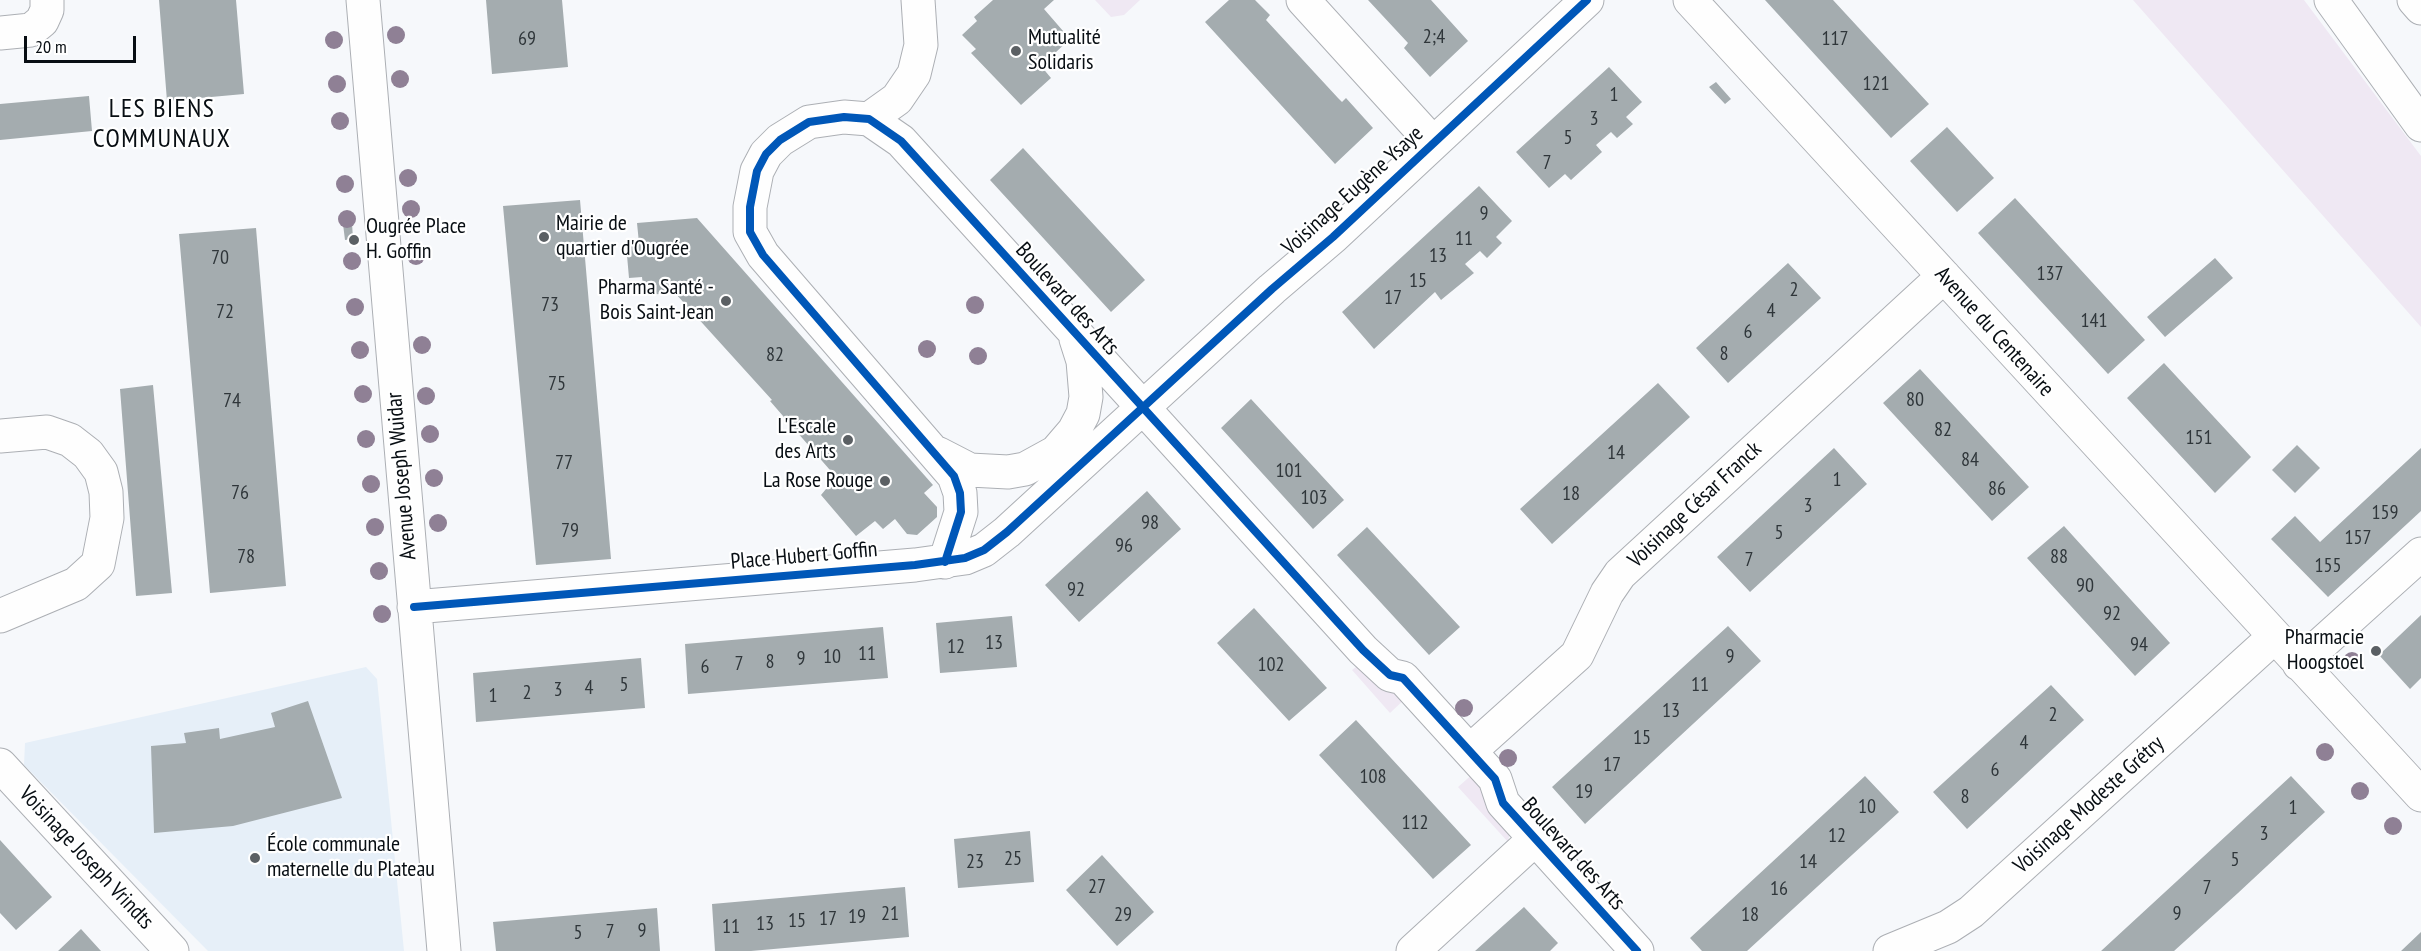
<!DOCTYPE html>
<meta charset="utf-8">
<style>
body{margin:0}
#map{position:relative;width:2421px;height:951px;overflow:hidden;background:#f6f8fb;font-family:"PT Sans Narrow",sans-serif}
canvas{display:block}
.scale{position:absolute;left:24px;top:36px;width:112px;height:27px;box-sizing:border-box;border:3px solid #080e13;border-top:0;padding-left:8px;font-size:18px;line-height:21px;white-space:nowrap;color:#080e13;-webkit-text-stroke:4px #fff;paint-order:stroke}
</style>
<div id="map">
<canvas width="2421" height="951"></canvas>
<div class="scale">20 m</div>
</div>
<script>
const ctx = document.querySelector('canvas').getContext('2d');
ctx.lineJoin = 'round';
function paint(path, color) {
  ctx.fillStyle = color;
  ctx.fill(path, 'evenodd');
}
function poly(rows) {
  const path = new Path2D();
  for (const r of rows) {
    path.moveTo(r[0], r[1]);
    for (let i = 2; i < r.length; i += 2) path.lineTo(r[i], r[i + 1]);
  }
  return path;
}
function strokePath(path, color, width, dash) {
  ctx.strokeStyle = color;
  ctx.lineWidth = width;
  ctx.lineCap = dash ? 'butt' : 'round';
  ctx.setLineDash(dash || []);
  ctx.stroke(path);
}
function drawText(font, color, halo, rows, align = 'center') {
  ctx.font = font + ' "PT Sans Narrow",sans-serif';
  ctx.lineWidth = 4.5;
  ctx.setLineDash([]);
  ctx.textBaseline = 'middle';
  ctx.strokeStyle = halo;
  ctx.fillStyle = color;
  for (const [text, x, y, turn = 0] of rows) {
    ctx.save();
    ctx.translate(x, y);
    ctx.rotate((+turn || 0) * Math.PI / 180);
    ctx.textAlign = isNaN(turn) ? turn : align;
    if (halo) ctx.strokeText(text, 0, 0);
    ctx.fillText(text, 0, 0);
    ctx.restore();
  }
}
const built = poly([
 [366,667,377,679,404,951,208,951,24,765,25,743]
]);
const green = poly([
 [1095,0,1140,0,1124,15,1111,17],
 [2133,0,2304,0,2421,156,2421,327],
 [1361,663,1407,697,1390,713,1352,670],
 [1475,772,1510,832,1508,842,1458,787]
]);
const building = poly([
 [159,0,236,0,244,94,167,101],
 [486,0,562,0,568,67,492,74],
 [993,0,1054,0,1044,9,1070,39,1041,66,1051,78,1021,105,971,53,976,49,962,35,977,21,974,17],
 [1229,0,1255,0,1270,15,1266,20,1338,98,1342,102,1346,98,1373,128,1335,164,1205,22],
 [1368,0,1431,0,1468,41,1430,77,1404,48,1408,43],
 [1765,0,1833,0,1929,104,1891,138],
 [1609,67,1642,102,1626,117,1633,124,1617,138,1611,132,1596,145,1602,152,1571,180,1565,174,1549,188,1516,152],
 [1716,82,1731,99,1725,104,1709,87],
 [89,96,92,131,0,140,0,104],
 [1947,127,1994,178,1957,212,1910,161],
 [1023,148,1145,280,1111,312,990,180],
 [1479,186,1512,221,1496,237,1502,243,1487,258,1480,251,1465,264,1474,273,1441,300,1435,292,1374,349,1342,312],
 [2015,198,2145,340,2108,374,1978,233],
 [580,200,611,559,536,565,503,206],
 [697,218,933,485,924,493,937,507,937,517,917,535,907,534,895,519,883,529,875,521,856,536,821,495,836,477,770,401,772,400,675,293,644,295,642,277,629,278,626,244,639,243,637,223],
 [352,223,353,239,345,240,343,224],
 [256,228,286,586,210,593,179,234],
 [2215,258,2233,278,2165,337,2147,317],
 [1788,263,1821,298,1728,383,1696,348],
 [2164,363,2251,457,2215,493,2127,398],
 [1920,369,2029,487,1992,521,1883,403],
 [1658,383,1690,417,1552,544,1520,509],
 [153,385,172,593,136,596,120,389],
 [1251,399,1344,500,1313,529,1221,428],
 [2297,445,2320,468,2295,493,2272,470],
 [1834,448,1867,484,1750,592,1717,557],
 [2421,448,2421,511,2328,597,2271,539,2295,516,2320,542],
 [1147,491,1181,529,1079,622,1045,585],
 [2064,526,2170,643,2135,676,2027,558],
 [1367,527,1460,627,1429,655,1337,555],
 [1254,608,1327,688,1289,721,1217,643],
 [2421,615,2421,678,2410,689,2379,655],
 [1012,616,1017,667,940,673,936,623],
 [1728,626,1761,661,1585,824,1552,787],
 [883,627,888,678,688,694,685,644],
 [641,658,645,708,476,722,473,673],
 [2051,685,2084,720,1967,829,1933,792],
 [308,701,342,798,233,826,154,833,151,746,186,743,184,733,219,728,220,739,275,727,271,713],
 [1356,720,1471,845,1433,879,1319,755],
 [1865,776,1899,812,1747,951,1702,951,1690,938],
 [2291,776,2325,812,2238,893,2174,951,2101,951],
 [1030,831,1034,882,958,888,954,839],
 [0,840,52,897,16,930,0,913],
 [1102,855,1154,912,1117,946,1066,890],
 [905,887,909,937,751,951,715,951,712,904],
 [1524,907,1558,943,1550,951,1475,951],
 [657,908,660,951,496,951,493,922],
 [81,929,101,951,58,951],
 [2421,932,2421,951,2401,951]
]);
const minor = poly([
 [363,0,444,951],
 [1303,0,1433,143],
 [1690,0,2421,795],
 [0,33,31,30,42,21,47,10,47,0],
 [869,119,897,99,914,74,921,45,918,0],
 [0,436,47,432,70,440,88,454,101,472,106,492,107,518,98,564,76,584,0,616],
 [939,454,970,470,1008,472,1025,469,1056,452,1074,431,1083,414,1086,397,1083,361,1076,339],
 [945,562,961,512,960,493,954,476,763,255,750,232,750,207,757,171,766,154,780,140,809,122,844,117,869,119,901,141,1363,650,1390,675,1403,678,1495,779,1503,803,1637,951],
 [414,607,915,565,965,558,984,550,1007,532,1272,289,1333,237,1587,0],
 [2299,664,2421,554],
 [1470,751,1577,655,1607,593,1620,574,1944,276],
 [0,765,172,951],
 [1413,951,1535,839],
 [1890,951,1948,927,1971,912,2274,637]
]);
const highway = poly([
 [2331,0,2421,125],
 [2414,0,2421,8]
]);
const cycleway = poly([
 [945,562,961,512,960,493,954,476,763,255,750,232,750,207,757,171,766,154,780,140,809,122,844,117,869,119,901,141,1363,650,1390,675,1403,678,1495,779,1503,803,1637,951],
 [414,607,915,565,965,558,984,550,1007,532,1272,289,1333,237,1587,0]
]);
const trees = [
 [396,35],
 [334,40],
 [400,79],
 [337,84],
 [340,121],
 [408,178],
 [345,184],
 [411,209],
 [347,219],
 [416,256],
 [352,261],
 [975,305],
 [355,307],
 [422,345],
 [927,349],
 [360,350],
 [978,356],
 [363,394],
 [426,396],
 [430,434],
 [366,439],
 [434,478],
 [371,484],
 [438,523],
 [375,527],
 [379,571],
 [382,614],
 [2352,661],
 [1464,708],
 [2325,752],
 [1508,758],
 [2360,791],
 [2393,826]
];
const markers = [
 [1016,51,6,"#5b6064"],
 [544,237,6,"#5b6064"],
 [354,240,6,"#5b6064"],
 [726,301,6,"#5b6064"],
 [848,440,6,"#5b6064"],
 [885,481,6,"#5b6064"],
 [2376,651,6,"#5b6064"],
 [255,858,6,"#5b6064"]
];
const numberNames = [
 ["2;4",1434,37],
 ["69",527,39],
 ["117",1835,39],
 ["121",1876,84],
 ["1",1614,95],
 ["3",1594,119],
 ["5",1568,138],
 ["7",1547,163],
 ["9",1484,214],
 ["11",1464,239],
 ["13",1438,256],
 ["70",220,258],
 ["137",2050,274],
 ["15",1418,281],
 ["2",1794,290],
 ["17",1393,298],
 ["73",550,305],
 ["4",1771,311],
 ["72",225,312],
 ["141",2094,321],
 ["6",1748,332],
 ["8",1724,354],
 ["82",775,355],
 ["75",557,384],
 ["80",1915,400],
 ["74",232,401],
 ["82",1943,430],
 ["151",2199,438],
 ["14",1616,453],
 ["84",1970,460],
 ["77",564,463],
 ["101",1289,471],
 ["1",1837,480],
 ["86",1997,489],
 ["76",240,493],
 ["18",1571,494],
 ["103",1314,498],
 ["3",1808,506],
 ["159",2385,513],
 ["98",1150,523],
 ["79",570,531],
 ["5",1779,533],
 ["157",2358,538],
 ["96",1124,546],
 ["78",246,557],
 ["88",2059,557],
 ["7",1749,560],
 ["155",2328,566],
 ["90",2085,586],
 ["92",1076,590],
 ["92",2112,614],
 ["13",994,643],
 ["94",2139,645],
 ["12",956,647],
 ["11",867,654],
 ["10",832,657],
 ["9",1730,657],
 ["9",801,659],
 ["8",770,662],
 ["7",739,664],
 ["102",1271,665],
 ["6",705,667],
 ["5",624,685],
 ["11",1700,685],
 ["4",589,688],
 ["3",558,690],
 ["2",527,693],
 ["1",493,696],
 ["13",1671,711],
 ["2",2053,715],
 ["15",1642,738],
 ["4",2024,743],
 ["17",1612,765],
 ["6",1995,770],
 ["108",1373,777],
 ["19",1584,792],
 ["8",1965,797],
 ["10",1867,807],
 ["1",2293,808],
 ["112",1415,823],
 ["3",2264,834],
 ["12",1837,836],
 ["25",1013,859],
 ["5",2235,860],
 ["23",975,862],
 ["14",1808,862],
 ["27",1097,887],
 ["7",2207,888],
 ["16",1779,889],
 ["21",890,914],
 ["9",2177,914],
 ["29",1123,915],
 ["18",1750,915],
 ["19",857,917],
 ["17",828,919],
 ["15",797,921],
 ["13",765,924],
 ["11",731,927],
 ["9",642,931],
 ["7",610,932],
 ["5",578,933]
];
const poiNames = [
 ["Mutualité",1028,38],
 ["Solidaris",1028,63],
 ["Mairie de",556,224],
 ["quartier d'Ougrée",556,249],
 ["Ougrée Place",366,227],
 ["H. Goffin",366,252],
 ["Pharma Santé -",714,288,"right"],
 ["Bois Saint-Jean",714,313,"right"],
 ["L'Escale",836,427,"right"],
 ["des Arts",836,452,"right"],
 ["La Rose Rouge",873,481,"right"],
 ["Pharmacie",2364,638,"right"],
 ["Hoogstoel",2364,663,"right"],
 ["École communale",267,845],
 ["maternelle du Plateau",267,870]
];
const streetNames = [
 ["Voisinage Eugène Ysaye",1353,191,-42],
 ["Boulevard des Arts",1067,299,48],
 ["Avenue du Centenaire",1994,332,48],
 ["Avenue Joseph Wuidar",402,476,-95],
 ["Voisinage César Franck",1695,505,-43],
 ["Place Hubert Goffin",804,556,-5],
 ["Voisinage Modeste Grétry",2089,805,-42],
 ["Boulevard des Arts",1573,854,48],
 ["Voisinage Joseph Vrindts",86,858,47]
];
const quarterNames = [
 ["LES BIENS",162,110],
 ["COMMUNAUX",162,140]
];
paint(built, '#e6eff8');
paint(green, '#efe8f3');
paint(building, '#a4acaf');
strokePath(minor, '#acafb4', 35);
strokePath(highway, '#acafb4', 35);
strokePath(minor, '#fefefe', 33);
strokePath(highway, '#fefefe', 33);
strokePath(cycleway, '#0057b8', 8);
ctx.fillStyle = '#8f8095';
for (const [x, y] of trees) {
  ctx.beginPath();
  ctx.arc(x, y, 9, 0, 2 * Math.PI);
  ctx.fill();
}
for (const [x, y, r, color] of markers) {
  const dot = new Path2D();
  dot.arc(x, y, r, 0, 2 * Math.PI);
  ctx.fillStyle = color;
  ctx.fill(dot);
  strokePath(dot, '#fff', 2);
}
drawText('20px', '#2f363a', null, numberNames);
drawText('22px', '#080e13', '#fff', poiNames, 'left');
drawText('22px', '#080e13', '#fff', streetNames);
ctx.letterSpacing = '1.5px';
drawText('26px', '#080e13', '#fff', quarterNames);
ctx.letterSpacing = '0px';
</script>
